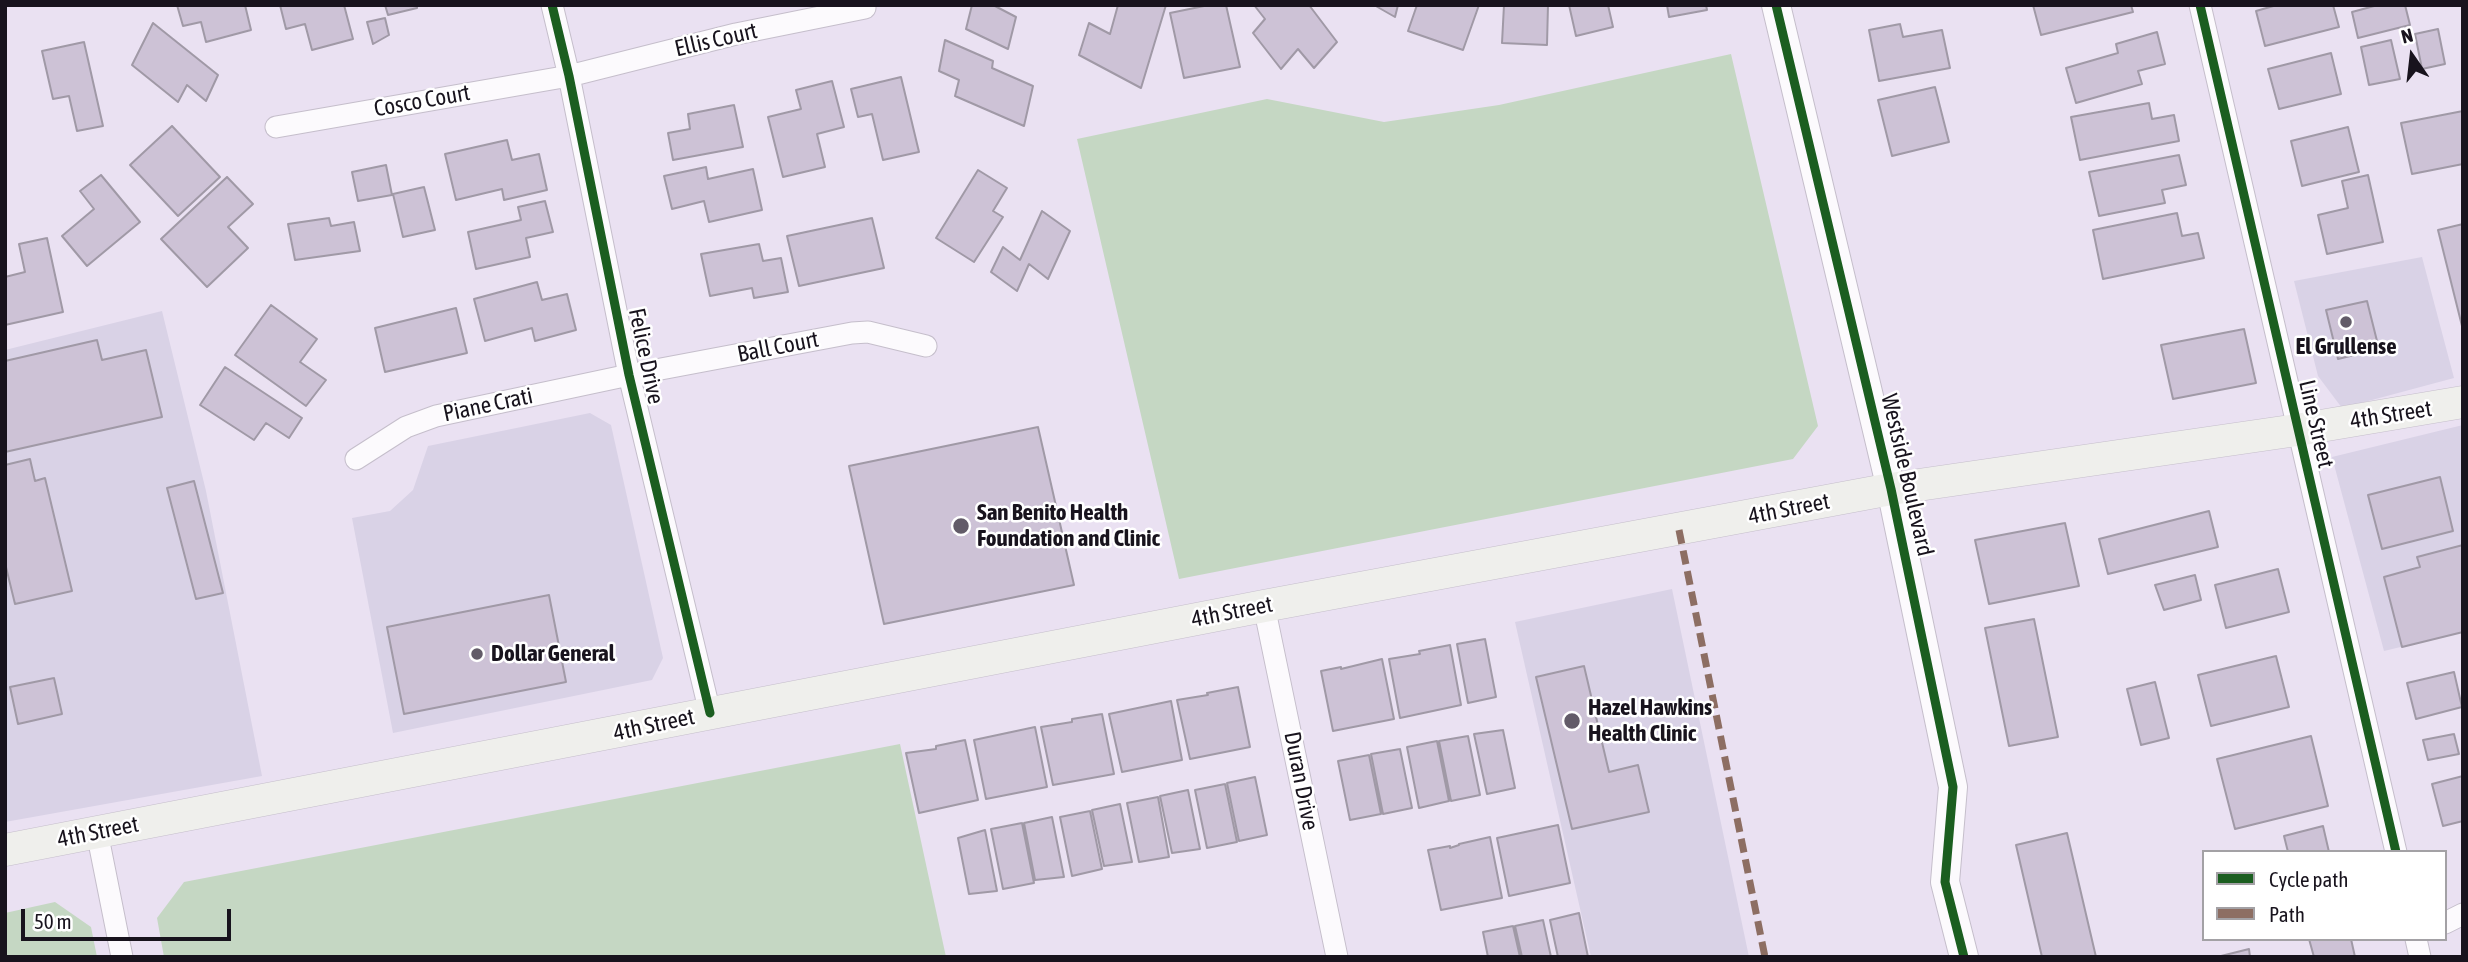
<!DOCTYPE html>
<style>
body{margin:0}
#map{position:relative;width:2468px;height:962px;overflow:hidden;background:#eae1f2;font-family:"Asap Condensed",sans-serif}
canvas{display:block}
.frame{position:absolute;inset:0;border:7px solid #18131d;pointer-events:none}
.legend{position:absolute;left:2202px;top:850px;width:245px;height:91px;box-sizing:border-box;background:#fff;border:2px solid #a3a1a5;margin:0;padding:9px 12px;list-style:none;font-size:21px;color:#18131d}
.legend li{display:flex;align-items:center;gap:14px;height:35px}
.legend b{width:35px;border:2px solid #a3a1a5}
.north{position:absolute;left:2377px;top:21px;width:70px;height:70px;-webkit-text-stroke:5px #fff;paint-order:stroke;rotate:346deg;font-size:19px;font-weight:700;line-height:28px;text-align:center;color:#18131d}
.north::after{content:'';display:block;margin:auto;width:24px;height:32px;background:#18131d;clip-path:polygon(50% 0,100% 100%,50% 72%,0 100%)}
.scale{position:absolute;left:21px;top:909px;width:210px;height:32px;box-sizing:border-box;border:4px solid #18131d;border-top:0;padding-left:9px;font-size:21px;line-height:24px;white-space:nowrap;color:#18131d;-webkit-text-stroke:5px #fff;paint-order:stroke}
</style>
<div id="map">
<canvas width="2468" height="962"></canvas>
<div class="frame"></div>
<ul class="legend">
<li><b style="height:9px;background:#1b5e20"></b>Cycle path</li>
<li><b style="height:9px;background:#8d6e63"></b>Path</li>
</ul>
<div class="north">N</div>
<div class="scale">50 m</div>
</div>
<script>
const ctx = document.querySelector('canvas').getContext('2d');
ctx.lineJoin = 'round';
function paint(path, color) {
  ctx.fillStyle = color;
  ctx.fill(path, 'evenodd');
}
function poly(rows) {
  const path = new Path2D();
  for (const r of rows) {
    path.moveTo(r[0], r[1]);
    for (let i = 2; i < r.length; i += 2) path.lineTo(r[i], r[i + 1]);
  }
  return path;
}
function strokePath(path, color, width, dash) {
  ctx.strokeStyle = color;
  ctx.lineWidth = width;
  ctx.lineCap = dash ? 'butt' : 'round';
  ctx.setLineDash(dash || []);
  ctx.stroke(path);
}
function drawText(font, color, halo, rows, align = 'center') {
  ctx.font = font + ' "Asap Condensed",sans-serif';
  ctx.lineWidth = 5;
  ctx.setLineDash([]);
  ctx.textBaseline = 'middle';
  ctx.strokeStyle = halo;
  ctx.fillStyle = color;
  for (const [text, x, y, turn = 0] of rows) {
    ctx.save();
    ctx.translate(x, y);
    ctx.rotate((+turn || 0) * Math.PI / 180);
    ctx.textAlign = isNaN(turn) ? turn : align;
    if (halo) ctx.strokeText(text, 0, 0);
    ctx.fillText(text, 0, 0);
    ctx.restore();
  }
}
const commercial = poly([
 [2422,257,2454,378,2342,408,2318,376,2294,281],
 [162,311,206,491,262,776,5,822,5,350],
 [590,413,611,425,663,658,652,680,393,733,352,518,390,511,413,490,428,446],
 [2463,425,2463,632,2384,651,2332,457],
 [1672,589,1749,957,1591,957,1515,622]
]);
const green = poly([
 [1731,54,1818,426,1793,459,1179,579,1077,139,1267,99,1384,122,1499,105],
 [900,744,946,957,164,957,157,918,184,882],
 [55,902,91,927,97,957,5,957,5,913]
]);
const building = poly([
 [177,5,245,5,251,30,206,42,201,22,183,26,177,5],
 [280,5,344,5,353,39,312,50,305,24,286,29,280,5],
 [385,5,417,5,417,8,388,15,385,5],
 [972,5,993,5,1016,17,1008,49,966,29,972,5],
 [1118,5,1166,5,1141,88,1079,55,1089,23,1110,34,1118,5],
 [1209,5,1226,5,1240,67,1184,78,1170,13,1209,5],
 [1254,5,1309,5,1337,42,1314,68,1298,49,1281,69,1253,33,1265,19,1254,5],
 [1374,5,1398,5,1395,17,1374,5],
 [1417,5,1479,5,1463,50,1408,31,1417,5],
 [1504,5,1548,5,1547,45,1502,43,1504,5],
 [1569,5,1608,5,1613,27,1576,36,1569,5],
 [1667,5,1706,5,1707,10,1669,17,1667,5],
 [2033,5,2131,5,2133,12,2041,35,2033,5],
 [2277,5,2333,5,2339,27,2265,46,2256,11,2277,5],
 [2378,5,2405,5,2410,25,2358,38,2352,12,2378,5],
 [385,18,389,35,373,44,367,22,385,18],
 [153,23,218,75,206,101,187,85,178,102,132,65,153,23],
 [1900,24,1903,37,1942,30,1950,68,1879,81,1869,30,1900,24],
 [2438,29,2445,64,2422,69,2415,34,2438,29],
 [2157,32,2165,64,2138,71,2142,84,2076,103,2066,68,2118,53,2116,44,2157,32],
 [945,40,993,61,992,68,1033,86,1024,126,955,96,959,80,939,71,945,40],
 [2391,40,2400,79,2369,85,2361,47,2391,40],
 [84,42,103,126,77,131,69,96,53,99,42,51,84,42],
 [2331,53,2341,94,2279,109,2268,69,2331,53],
 [901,77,919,152,883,160,872,114,858,117,851,89,901,77],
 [832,81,844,127,817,134,825,167,783,177,768,117,801,109,796,90,832,81],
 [1935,87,1949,142,1892,156,1878,100,1935,87],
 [2149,103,2152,119,2174,115,2179,141,2080,160,2071,117,2149,103],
 [734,105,743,147,673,160,668,133,690,129,688,114,734,105],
 [2463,111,2463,164,2412,174,2401,123,2463,111],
 [172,126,220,177,178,216,130,165,172,126],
 [2348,127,2359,172,2302,186,2291,141,2348,127],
 [507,140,512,160,539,154,547,190,504,200,502,189,456,200,445,154,507,140],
 [2179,155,2186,185,2162,190,2165,203,2099,216,2089,172,2179,155],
 [386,165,392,195,358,201,352,172,386,165],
 [706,167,708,179,753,169,762,210,709,222,704,201,672,209,664,176,706,167],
 [978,170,1007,188,993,211,1003,217,974,262,936,238,978,170],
 [101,175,140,222,87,266,62,236,94,209,80,191,101,175],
 [2368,175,2383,242,2327,254,2318,215,2348,208,2342,181,2368,175],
 [227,177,253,204,228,227,248,248,207,287,161,239,227,177],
 [424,187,435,230,403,237,393,194,424,187],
 [545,201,553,232,526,238,530,257,476,269,468,232,521,220,518,207,545,201],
 [1042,211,1070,231,1048,279,1029,264,1017,291,991,272,1003,247,1020,260,1042,211],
 [2177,213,2182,236,2198,233,2204,258,2103,279,2093,230,2177,213],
 [329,218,331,226,354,222,360,251,295,260,288,224,329,218],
 [872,218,884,268,799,286,787,236,872,218],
 [2463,224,2463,330,2438,230,2463,224],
 [47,238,63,312,5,325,5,277,25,272,19,244,47,238],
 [759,244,763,261,781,258,788,292,754,298,752,288,710,296,701,254,759,244],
 [537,282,542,300,567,294,576,330,535,341,532,328,485,341,474,299,537,282],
 [2367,301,2379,349,2338,359,2326,310,2367,301],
 [271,305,317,339,300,362,326,380,306,406,235,355,271,305],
 [456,308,467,353,385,372,375,328,456,308],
 [2244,329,2256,383,2173,399,2161,345,2244,329],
 [97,340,102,360,146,350,162,417,5,452,5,361,97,340],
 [225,367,302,418,289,438,266,423,254,440,200,405,225,367],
 [1038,427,1074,585,884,624,849,466,1038,427],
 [30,459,35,481,45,478,72,591,15,604,5,563,5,465,30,459],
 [2440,477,2453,531,2382,549,2368,495,2440,477],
 [194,481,223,593,196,599,167,488,194,481],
 [2209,511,2218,547,2108,574,2099,539,2209,511],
 [2065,523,2079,586,1989,604,1975,540,2065,523],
 [2463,545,2463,632,2402,647,2384,577,2420,567,2417,557,2463,545],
 [2278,569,2289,612,2226,628,2215,585,2278,569],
 [2195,575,2201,600,2164,610,2155,585,2195,575],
 [549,595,566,682,404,714,387,627,549,595],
 [2034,619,2058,737,2009,746,1985,628,2034,619],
 [1485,639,1496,697,1468,703,1457,644,1485,639],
 [1450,645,1461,705,1400,718,1389,659,1420,654,1419,651,1450,645],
 [2276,656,2289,707,2211,726,2198,675,2276,656],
 [1382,659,1394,719,1333,731,1321,671,1341,667,1341,669,1382,659],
 [1584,666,1609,772,1638,765,1649,812,1572,829,1536,677,1584,666],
 [2454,672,2462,707,2416,719,2407,683,2454,672],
 [54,678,62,714,18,724,10,687,54,678],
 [2155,682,2169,738,2141,745,2127,689,2155,682],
 [1238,687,1250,747,1190,759,1177,700,1208,695,1207,693,1238,687],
 [1171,701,1182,760,1122,772,1109,714,1171,701],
 [1102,714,1114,774,1053,785,1041,727,1072,722,1072,719,1102,714],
 [1035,727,1047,787,986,799,974,740,1035,727],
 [1503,730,1515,788,1487,794,1474,734,1503,730],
 [2454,734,2459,754,2428,760,2423,740,2454,734],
 [1468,736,1480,795,1451,801,1439,741,1468,736],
 [2311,736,2328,806,2235,829,2217,759,2311,736],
 [965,740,978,800,919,813,906,753,936,749,936,746,965,740],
 [1437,741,1449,801,1419,808,1407,747,1437,741],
 [1400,749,1412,808,1383,814,1371,754,1400,749],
 [1369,755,1381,814,1350,820,1338,761,1369,755],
 [2463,776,2463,821,2443,826,2432,784,2463,776],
 [1255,777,1267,835,1239,841,1227,783,1255,777],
 [1225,784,1237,842,1207,848,1195,790,1225,784],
 [1188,790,1200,849,1172,853,1160,796,1188,790],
 [1158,797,1169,857,1139,862,1127,803,1158,797],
 [1120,804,1132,862,1104,866,1092,810,1120,804],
 [1090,811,1102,869,1072,876,1060,817,1090,811],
 [1052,817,1064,877,1035,880,1024,823,1052,817],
 [1022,823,1034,883,1003,889,991,829,1022,823],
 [1558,825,1570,883,1509,896,1497,838,1558,825],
 [2323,826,2329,852,2288,852,2284,836,2323,826],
 [985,830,997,891,969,894,958,838,985,830],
 [2067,833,2096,957,2042,957,2016,845,2067,833],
 [1490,837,1502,898,1441,910,1428,850,1450,846,1450,848,1459,845,1459,844,1490,837],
 [1579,913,1588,957,1558,957,1550,920,1579,913],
 [1543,920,1551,957,1522,957,1515,926,1543,920],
 [1513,926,1520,957,1488,957,1483,932,1513,926],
 [2309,939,2351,939,2355,957,2314,957,2309,939],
 [2249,949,2250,957,2217,957,2249,949]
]);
const minor = poly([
 [552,5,569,76,629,375,710,713],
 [2200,5,2396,852],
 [276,127,569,76,736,34,865,8],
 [356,459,406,427,436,416,629,375,852,333,868,332,926,346],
 [1264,606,1337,957],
 [97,832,122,957],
 [2445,923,2463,914],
 [2416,939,2420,957]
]);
const tertiary = poly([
 [1776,5,1891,489,1953,787,1945,882,1964,957]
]);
const secondary = poly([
 [5,850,1264,606,1891,489,2297,430,2463,402]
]);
const quiet = poly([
 [1679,530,1765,957]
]);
const cycleway = poly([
 [552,5,569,76,629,375,710,713],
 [1776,5,1891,489,1953,787,1945,882,1964,957],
 [2200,5,2396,852]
]);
const markers = [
 [2346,322,7,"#625b68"],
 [961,526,9,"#625b68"],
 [477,654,7,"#625b68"],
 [1572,721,9,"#625b68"]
];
const streetNames = [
 ["Ellis Court",716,40,-13],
 ["Cosco Court",422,101,-10],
 ["Ball Court",778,347,-11],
 ["Felice Drive",646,356,78],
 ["Piane Crati",488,405,-12],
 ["4th Street",2391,415,-9],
 ["Line Street",2316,424,77],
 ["Westside Boulevard",1907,475,77],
 ["4th Street",1789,509,-11],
 ["4th Street",1232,612,-11],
 ["4th Street",654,725,-12],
 ["Duran Drive",1301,781,79],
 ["4th Street",98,832,-11]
];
const poiNames = [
 ["El Grullense",2346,347,"center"],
 ["San Benito Health",977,513],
 ["Foundation and Clinic",977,539],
 ["Dollar General",491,654],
 ["Hazel Hawkins",1588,708],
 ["Health Clinic",1588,734]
];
paint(commercial, '#d9d2e6');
paint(green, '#c5d7c3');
paint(building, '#cdc2d6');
strokePath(building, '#a099a6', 2);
strokePath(minor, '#c5becb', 23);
strokePath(tertiary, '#c5becb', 30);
strokePath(secondary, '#c5becb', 33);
strokePath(minor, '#fcfafd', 21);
strokePath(tertiary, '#fcfafd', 28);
strokePath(secondary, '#efefec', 32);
strokePath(quiet, '#8d6e63', 7, [14, 7]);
strokePath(cycleway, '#1b5e20', 9);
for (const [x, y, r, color] of markers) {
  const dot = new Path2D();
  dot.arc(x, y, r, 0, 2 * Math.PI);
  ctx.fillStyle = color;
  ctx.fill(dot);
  strokePath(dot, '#fff', 2.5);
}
drawText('23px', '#18131d', '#fff', streetNames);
drawText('bold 23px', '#18131d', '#fff', poiNames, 'left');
</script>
